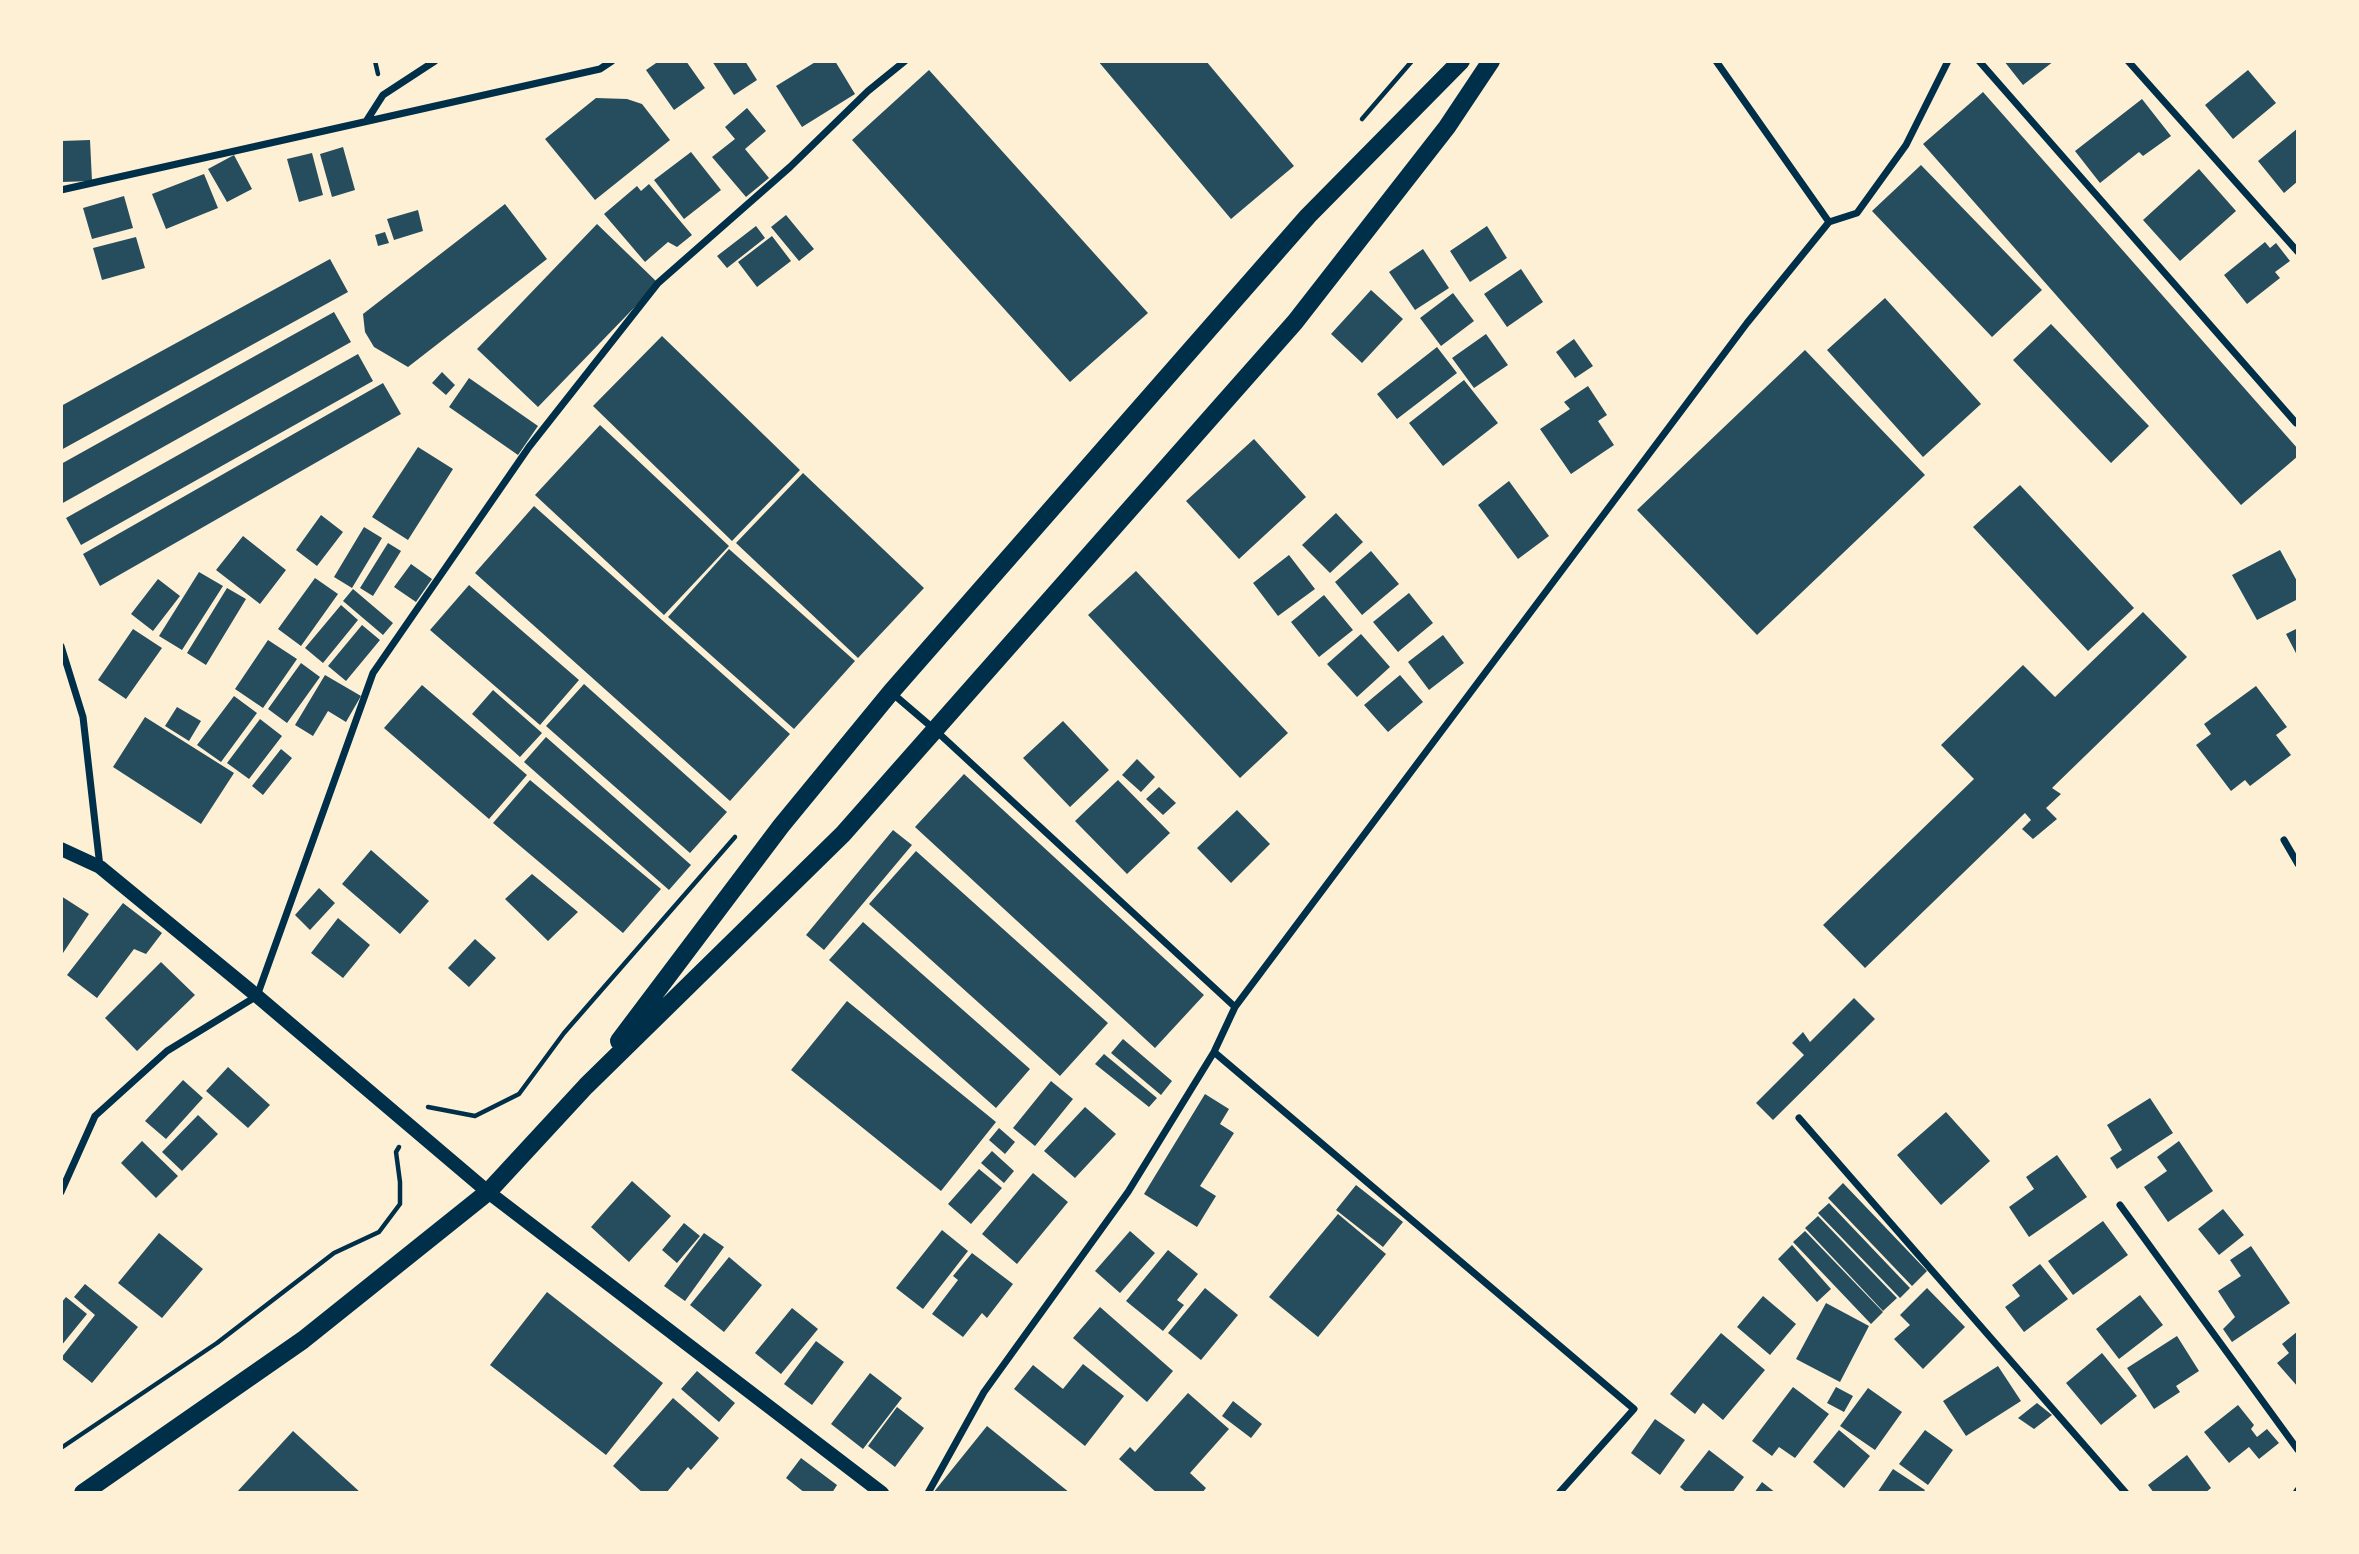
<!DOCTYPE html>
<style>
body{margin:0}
#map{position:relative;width:2359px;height:1554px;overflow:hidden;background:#fdf0d5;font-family:Overpass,sans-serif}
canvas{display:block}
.frame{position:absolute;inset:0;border:63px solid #fdf0d5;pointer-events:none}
</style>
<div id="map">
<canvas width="2359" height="1554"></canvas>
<div class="frame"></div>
</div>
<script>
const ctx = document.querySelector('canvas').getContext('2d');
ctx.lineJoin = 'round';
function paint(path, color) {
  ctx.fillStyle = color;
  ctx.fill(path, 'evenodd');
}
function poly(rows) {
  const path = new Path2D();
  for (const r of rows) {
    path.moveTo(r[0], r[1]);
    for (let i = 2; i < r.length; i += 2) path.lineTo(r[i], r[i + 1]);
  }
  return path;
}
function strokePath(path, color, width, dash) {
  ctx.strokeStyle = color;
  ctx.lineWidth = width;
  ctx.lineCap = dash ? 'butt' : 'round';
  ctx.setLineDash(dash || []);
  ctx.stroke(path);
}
const building = poly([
 [659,61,686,61,705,88,674,110,646,70],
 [712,61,745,61,757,80,734,95],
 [817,61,835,61,855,94,802,127,776,86],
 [1098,61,1206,61,1294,166,1231,219],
 [2004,61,2054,61,2023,85],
 [929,70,1148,313,1070,382,852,140],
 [2248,70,2276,103,2233,139,2205,105],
 [1983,92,2298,449,2298,456,2241,505,1923,144],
 [596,98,627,99,642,104,670,140,595,200,545,139],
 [2142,99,2171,136,2143,156,2139,152,2100,183,2075,151],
 [747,108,766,131,745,149,769,178,746,197,712,157,735,139,725,127],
 [2298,128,2298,181,2284,193,2258,161],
 [90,140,92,181,61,182,61,141],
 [343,147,355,190,332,197,320,154],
 [691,152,721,190,684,219,654,180],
 [312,153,323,195,299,202,287,159],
 [234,155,252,189,227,202,208,169],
 [1921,165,2042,290,1992,337,1872,211],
 [2199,169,2236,211,2180,261,2143,220],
 [204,174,218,208,166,229,152,194],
 [649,184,692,235,677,247,668,242,645,262,604,214,637,186,641,191],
 [124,196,133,228,92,239,83,208],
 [505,204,547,259,408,367,374,347,365,332,363,314],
 [418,210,423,231,394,240,387,219],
 [786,215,814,249,799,261,771,227],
 [597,224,658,283,538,407,477,349],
 [756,226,765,238,727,268,717,256],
 [1487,226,1507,258,1470,282,1450,251],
 [385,232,389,243,378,246,375,235],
 [772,236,791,261,757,287,738,262],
 [136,237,145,268,102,280,93,248],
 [2265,242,2270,248,2276,243,2290,261,2275,272,2280,278,2247,304,2224,275],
 [1423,249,1449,288,1415,310,1389,272],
 [330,259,348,292,61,450,61,406],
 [1521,269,1543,302,1507,327,1484,294],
 [1371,290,1403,319,1362,363,1331,334],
 [1453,293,1474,321,1441,346,1420,318],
 [1885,298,1981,404,1923,457,1827,350],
 [334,312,351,342,61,504,61,464],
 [2051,324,2149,426,2111,463,2013,360],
 [1486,334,1508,365,1474,388,1452,358],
 [662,336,800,470,732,541,593,406],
 [1574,339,1593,366,1575,378,1556,352],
 [1437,347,1457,373,1397,419,1377,394],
 [1805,350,1925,475,1757,635,1637,510],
 [358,354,373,381,81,545,66,518],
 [442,372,455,385,446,395,432,383],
 [469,378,538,426,518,455,449,407],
 [1464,380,1498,423,1443,466,1409,423],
 [383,383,401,414,100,586,83,554],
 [1588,386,1607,415,1598,421,1614,445,1571,474,1540,429,1570,409,1564,402],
 [600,425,729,546,664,615,535,495],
 [1254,439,1306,497,1239,559,1186,501],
 [418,447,453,469,408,540,372,517],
 [803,473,924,588,858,658,736,543],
 [1509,481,1549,536,1518,559,1478,505],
 [2020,485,2134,608,2088,651,1973,527],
 [534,506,790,734,730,801,475,573],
 [1336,513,1363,542,1330,573,1302,545],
 [321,515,343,532,317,566,296,550],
 [364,527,382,538,352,588,334,577],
 [243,536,286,570,260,604,216,570],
 [388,543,401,551,373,596,360,588],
 [729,549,855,661,794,729,668,617],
 [2280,550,2298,583,2298,599,2257,620,2232,575],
 [1371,551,1399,584,1362,615,1335,582],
 [1289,555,1315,589,1278,616,1253,583],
 [411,564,432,579,416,602,394,587],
 [1136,571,1288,733,1240,778,1088,615],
 [199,572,223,586,182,650,159,636],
 [315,578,338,594,301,646,278,629],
 [158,579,180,596,153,631,131,614],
 [469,585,579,680,540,725,430,630],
 [227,588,246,599,206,665,187,653],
 [353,589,393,623,383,635,343,601],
 [1409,593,1433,623,1398,652,1373,622],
 [1324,595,1353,630,1319,657,1291,622],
 [341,605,358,620,323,663,305,648],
 [2143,612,2187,657,2052,788,2061,794,2046,808,2057,819,2033,839,2022,829,2031,820,2025,813,1865,968,1823,925,1974,779,1941,745,2023,665,2055,697],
 [362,625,380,640,346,681,328,666],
 [2298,628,2298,657,2286,634],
 [133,629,162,648,126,699,98,680],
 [1361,634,1390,667,1357,697,1327,664],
 [1443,635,1464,663,1429,690,1408,662],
 [268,640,297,659,263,708,235,689],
 [301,663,320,677,287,723,268,709],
 [325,675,361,696,346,722,328,711,313,736,295,725],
 [1400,675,1423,702,1388,732,1364,705],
 [584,684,727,812,690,853,546,726],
 [422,685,527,775,489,819,384,728],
 [2256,686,2287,727,2276,735,2291,755,2250,786,2245,780,2231,791,2196,745,2211,734,2204,724],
 [493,690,542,733,520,757,472,714],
 [234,696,257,713,221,762,197,745],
 [177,707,201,721,189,741,165,726],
 [145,717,234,773,201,824,113,767],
 [260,719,282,736,249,779,227,763],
 [1063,721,1109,770,1070,807,1023,758],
 [546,737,691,865,669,890,524,762],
 [281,749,292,758,263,795,252,786],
 [1137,759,1155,777,1141,792,1122,775],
 [964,774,1204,995,1155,1048,915,827],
 [530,780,661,889,623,933,493,823],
 [1118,780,1170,833,1127,874,1075,821],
 [1159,787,1176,803,1163,815,1146,799],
 [1237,810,1270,844,1231,883,1197,848],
 [893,830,912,845,824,950,806,935],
 [371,850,429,901,400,934,342,884],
 [916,851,1108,1023,1060,1076,869,904],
 [532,874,578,912,548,941,505,899],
 [319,888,335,903,310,930,295,915],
 [61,896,89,914,61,956],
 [123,903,162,933,146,954,134,949,97,998,67,975],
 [338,918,370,945,343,978,311,953],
 [863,922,1030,1069,996,1108,829,960],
 [475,939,496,958,469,987,448,968],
 [161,962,195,995,137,1051,105,1018],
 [1854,998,1875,1019,1773,1120,1756,1103,1804,1055,1792,1043,1803,1032,1810,1042],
 [847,1001,996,1122,941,1191,791,1070],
 [1123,1039,1172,1081,1161,1095,1111,1053],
 [1104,1054,1157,1098,1149,1107,1095,1064],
 [228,1067,270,1105,248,1128,206,1091],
 [183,1080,203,1098,166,1139,145,1121],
 [1051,1081,1073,1099,1035,1146,1013,1128],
 [1205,1094,1229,1109,1220,1124,1234,1133,1200,1186,1216,1196,1197,1227,1144,1194],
 [2150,1098,2173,1133,2117,1169,2110,1158,2122,1150,2107,1125],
 [1085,1107,1116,1134,1075,1178,1044,1151],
 [1946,1112,1990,1161,1941,1205,1897,1155],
 [198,1115,218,1134,182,1171,162,1152],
 [999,1128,1015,1142,1005,1154,989,1140],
 [142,1141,178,1176,156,1198,121,1163],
 [2179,1141,2213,1191,2168,1222,2144,1187,2167,1171,2157,1157],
 [992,1151,1014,1171,1004,1183,981,1163],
 [2057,1155,2087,1197,2029,1237,2009,1207,2034,1189,2026,1177],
 [979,1169,1002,1188,971,1224,948,1204],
 [1033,1173,1068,1202,1017,1264,982,1234],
 [632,1181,671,1216,629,1262,591,1227],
 [1843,1183,1927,1271,1912,1286,1828,1198],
 [1356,1185,1403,1222,1383,1247,1336,1210],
 [1829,1203,1910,1288,1900,1298,1818,1213],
 [2223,1209,2244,1235,2219,1255,2198,1229],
 [1338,1214,1386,1254,1318,1337,1269,1297],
 [1818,1216,1897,1298,1883,1311,1805,1228],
 [2103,1221,2128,1255,2073,1295,2048,1261],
 [684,1223,700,1236,677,1263,662,1250],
 [942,1230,968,1251,923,1309,896,1288],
 [1130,1231,1155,1253,1120,1293,1095,1271],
 [1805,1231,1883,1312,1871,1324,1793,1242],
 [159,1233,203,1269,162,1318,118,1283],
 [704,1233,724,1247,685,1301,664,1286],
 [1792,1245,1831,1289,1817,1302,1778,1259],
 [2251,1246,2290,1303,2232,1342,2223,1329,2235,1317,2218,1291,2241,1276,2230,1260],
 [1168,1250,1198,1274,1177,1300,1184,1305,1163,1331,1126,1301],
 [972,1253,1013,1284,987,1318,982,1313,963,1337,932,1314,958,1280,953,1276],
 [729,1257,762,1285,724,1332,690,1305],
 [2040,1264,2068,1299,2024,1332,2005,1307,2020,1296,2012,1285],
 [85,1284,138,1327,92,1383,61,1358,95,1315,74,1297],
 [1205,1288,1238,1315,1201,1360,1168,1333],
 [1927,1288,1965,1327,1923,1369,1894,1339,1910,1325,1900,1315],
 [547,1292,663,1383,606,1455,490,1365],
 [2140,1295,2163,1325,2119,1359,2096,1329],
 [1763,1296,1796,1324,1770,1355,1737,1327],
 [66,1297,87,1314,61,1346,61,1303],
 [1826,1303,1869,1326,1840,1382,1796,1359],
 [1100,1307,1173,1371,1147,1402,1073,1338],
 [792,1308,818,1329,781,1374,755,1353],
 [2298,1331,2298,1387,2277,1363,2289,1353,2282,1344],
 [1721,1333,1765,1370,1723,1420,1703,1403,1695,1414,1670,1394],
 [2177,1336,2199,1371,2176,1386,2180,1392,2154,1409,2127,1368],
 [816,1341,844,1362,812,1405,784,1384],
 [2102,1353,2137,1396,2101,1425,2066,1383],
 [1083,1364,1124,1396,1085,1446,1014,1389,1033,1365,1063,1389],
 [1998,1366,2021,1401,1966,1436,1943,1401],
 [697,1371,735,1403,719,1422,681,1389],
 [870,1373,902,1398,863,1449,831,1424],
 [1793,1387,1829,1414,1795,1458,1779,1447,1772,1456,1752,1441],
 [1836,1387,1853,1396,1844,1412,1827,1403],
 [1868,1388,1902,1412,1875,1450,1840,1426],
 [1188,1393,1229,1429,1190,1473,1206,1488,1202,1493,1157,1493,1119,1459,1130,1447,1135,1452],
 [673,1398,719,1438,691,1470,688,1467,666,1493,643,1493,613,1466],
 [1233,1401,1262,1424,1251,1438,1222,1416],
 [2037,1403,2052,1415,2034,1429,2018,1418],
 [2238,1405,2254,1425,2251,1429,2257,1437,2267,1429,2279,1443,2259,1459,2249,1447,2229,1463,2204,1432],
 [897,1407,924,1428,895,1467,868,1446],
 [1655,1419,1685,1440,1660,1475,1631,1453],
 [987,1426,1070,1493,933,1493],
 [1839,1430,1870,1456,1844,1488,1813,1462],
 [1925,1430,1953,1450,1928,1485,1899,1464],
 [293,1431,361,1493,236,1493],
 [1709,1450,1744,1477,1732,1493,1687,1493,1680,1487],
 [2187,1455,2211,1488,2205,1493,2154,1493,2148,1485],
 [801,1458,837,1485,832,1493,805,1493,786,1478],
 [1893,1469,1925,1490,1923,1493,1877,1493],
 [1762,1482,1776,1493,1754,1493]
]);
const path = poly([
 [375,61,378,74],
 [1362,119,1412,61],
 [428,1107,475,1116,519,1094,564,1033,735,837],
 [61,1448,217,1343,334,1253,379,1232,400,1204,400,1182,396,1152,399,1147]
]);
const minor = poly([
 [1716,61,1829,222],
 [1979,61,2296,423],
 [2128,61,2298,252],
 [367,120,383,95,435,61],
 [61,190,600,69,612,61],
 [61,646,83,717,100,867],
 [892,693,934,729,1235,1007],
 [2284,840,2298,864],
 [1214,1052,1634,1409,1559,1493],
 [1799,1118,2126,1493],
 [61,1192,95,1116,167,1051,257,996,373,673,529,447,658,283,790,167,868,91,905,61],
 [2120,1205,2298,1450],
 [928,1493,984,1392,1128,1192,1214,1052,1235,1007,1747,323,1829,222,1857,213,1906,145,1948,61],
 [2296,1493,2298,1490]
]);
const secondary = poly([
 [61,849,100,867,257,996,488,1192,882,1493]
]);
const primary = poly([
 [619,1041,781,826,891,692,1308,216,1461,61],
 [83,1493,303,1340,488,1192,586,1086,843,834,1295,322,1447,127,1491,61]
]);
paint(building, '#264d5e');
strokePath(path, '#003049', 4.5);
strokePath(minor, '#003049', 7);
strokePath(secondary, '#003049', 14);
strokePath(primary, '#003049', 18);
</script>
